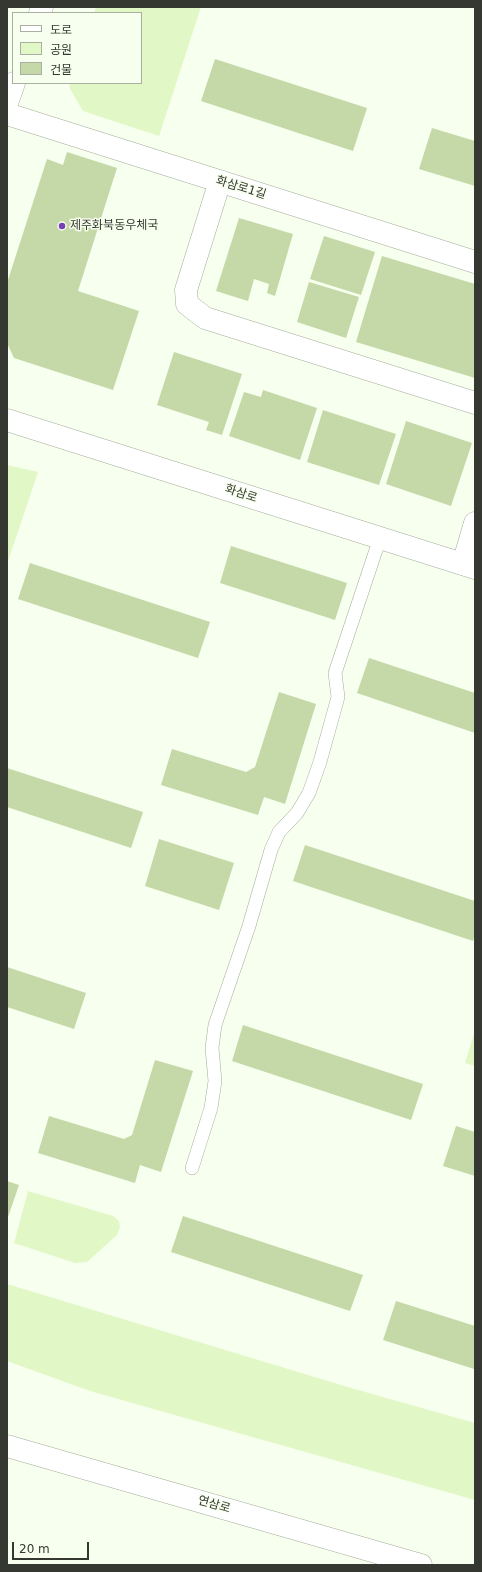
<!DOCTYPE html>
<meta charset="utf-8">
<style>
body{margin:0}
#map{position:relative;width:482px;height:1572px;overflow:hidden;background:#f7ffee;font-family:"DejaVu Sans","Noto Sans KR",sans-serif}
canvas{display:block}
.frame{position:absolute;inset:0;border:8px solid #353831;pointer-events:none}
.legend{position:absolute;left:12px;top:12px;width:130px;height:72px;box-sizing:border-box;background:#f7ffee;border:1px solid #a9afa2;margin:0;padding:5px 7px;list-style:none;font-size:12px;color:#353831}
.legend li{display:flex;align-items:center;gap:8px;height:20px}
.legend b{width:20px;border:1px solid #a9afa2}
.scale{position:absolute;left:12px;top:1542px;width:77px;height:18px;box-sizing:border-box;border:2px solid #353831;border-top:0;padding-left:5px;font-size:12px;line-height:14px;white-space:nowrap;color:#353831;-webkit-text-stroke:3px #f7ffee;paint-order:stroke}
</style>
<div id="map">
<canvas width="482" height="1572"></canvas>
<div class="frame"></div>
<ul class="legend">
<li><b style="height:5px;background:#fff"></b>도로</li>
<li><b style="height:11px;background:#e2f7c6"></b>공원</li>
<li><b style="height:11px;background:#c4d9a7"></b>건물</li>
</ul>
<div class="scale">20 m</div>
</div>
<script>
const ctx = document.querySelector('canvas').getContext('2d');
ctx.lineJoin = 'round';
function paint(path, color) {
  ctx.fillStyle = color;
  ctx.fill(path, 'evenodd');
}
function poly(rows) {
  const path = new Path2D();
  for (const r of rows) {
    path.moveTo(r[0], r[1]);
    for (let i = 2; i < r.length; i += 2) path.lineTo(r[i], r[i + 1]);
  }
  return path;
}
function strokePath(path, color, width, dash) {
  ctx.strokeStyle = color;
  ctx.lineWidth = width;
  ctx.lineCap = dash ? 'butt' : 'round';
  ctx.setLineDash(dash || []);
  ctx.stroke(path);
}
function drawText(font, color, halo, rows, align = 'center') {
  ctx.font = font + ' "DejaVu Sans","Noto Sans KR",sans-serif';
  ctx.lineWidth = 3;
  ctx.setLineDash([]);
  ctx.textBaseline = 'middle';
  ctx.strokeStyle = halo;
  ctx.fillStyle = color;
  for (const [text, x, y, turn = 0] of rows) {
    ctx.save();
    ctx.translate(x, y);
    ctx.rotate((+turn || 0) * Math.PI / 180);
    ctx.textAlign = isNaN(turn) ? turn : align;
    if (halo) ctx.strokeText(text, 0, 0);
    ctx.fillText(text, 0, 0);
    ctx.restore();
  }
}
const green = poly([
 [96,7,201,7,159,136,83,111,69,87,71,83,141,83,141,13,94,13],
 [7,465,38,472,7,564],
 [475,1031,475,1066,465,1063],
 [28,1191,113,1216,119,1221,120,1227,117,1235,87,1262,75,1263,14,1243],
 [7,1284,351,1388,475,1423,475,1500,90,1391,7,1361]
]);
const building = poly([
 [215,59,367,108,353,151,201,101],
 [432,128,475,141,475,186,419,169],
 [67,152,117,168,78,291,139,311,113,390,14,358,7,343,7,283,47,159,63,165],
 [239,218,293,234,275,296,267,293,269,284,254,279,248,301,216,291],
 [324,236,375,252,361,295,310,279],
 [382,256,475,284,475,378,356,342],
 [309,282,359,297,346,338,297,322],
 [174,352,242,374,222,435,206,430,209,422,157,405],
 [263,390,317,408,300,460,229,436,244,392,261,397],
 [323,410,396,434,379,485,307,462],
 [406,421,472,443,451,506,386,484],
 [231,546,347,583,335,620,220,583],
 [30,563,210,622,198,658,18,599],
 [369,658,475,693,475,733,357,693],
 [279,692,316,704,285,804,264,797,258,815,161,785,172,749,246,772,255,767],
 [7,768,143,812,131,848,7,807],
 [159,839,234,863,219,910,145,886],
 [305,845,475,901,475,934,473,941,293,881],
 [7,967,86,993,74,1029,7,1007],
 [243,1025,423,1084,411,1120,232,1061],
 [155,1060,193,1071,161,1172,140,1165,135,1183,38,1153,49,1116,124,1139,132,1135],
 [456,1126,475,1132,475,1176,443,1166],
 [7,1181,19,1185,7,1220],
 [183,1216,363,1275,350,1311,171,1252],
 [396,1301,475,1326,475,1365,474,1369,383,1340]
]);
const service = poly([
 [192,1168,211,1108,215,1081,212,1048,215,1025,249,926,271,850,279,832,297,813,309,793,320,762,338,697,335,673,380,538]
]);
const minor = poly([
 [7,114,475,262],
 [220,181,186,290,187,304,205,318,475,403],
 [463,564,475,523]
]);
const tertiary = poly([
 [40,13,42,7],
 [7,103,14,83],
 [7,420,475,568]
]);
const secondary = poly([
 [7,1446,421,1565]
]);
const markers = [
 [62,226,4,"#7840b7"]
];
const streetNames = [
 ["화삼로1길",241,188,17],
 ["화삼로",241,494,18],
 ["연삼로",214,1505,16]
];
const poiNames = [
 ["제주화북동우체국",70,226]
];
paint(green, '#e2f7c6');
paint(building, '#c4d9a7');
strokePath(service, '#a6ac9d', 14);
strokePath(minor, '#a6ac9d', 23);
strokePath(tertiary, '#a6ac9d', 23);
strokePath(secondary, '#a6ac9d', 23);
strokePath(service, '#fff', 13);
strokePath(minor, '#fff', 22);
strokePath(tertiary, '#fff', 22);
strokePath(secondary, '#fff', 22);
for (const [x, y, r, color] of markers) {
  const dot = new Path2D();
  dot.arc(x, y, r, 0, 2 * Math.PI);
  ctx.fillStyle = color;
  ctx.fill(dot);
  strokePath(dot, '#f7ffee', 1.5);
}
drawText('12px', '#353831', '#f7ffee', streetNames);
drawText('12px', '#353831', '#f7ffee', poiNames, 'left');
</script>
